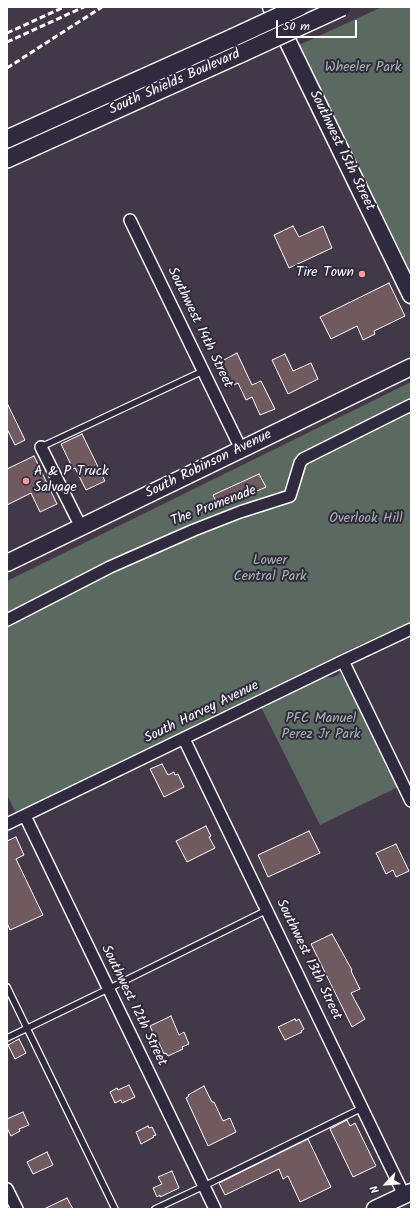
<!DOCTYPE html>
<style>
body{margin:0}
#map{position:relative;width:418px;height:1216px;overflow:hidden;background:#423848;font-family:Kalam,sans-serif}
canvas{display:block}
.frame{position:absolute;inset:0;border:8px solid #fff;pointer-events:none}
.north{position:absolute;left:366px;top:1164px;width:40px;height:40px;-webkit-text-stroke:3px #2f2a3d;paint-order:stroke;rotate:244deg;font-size:11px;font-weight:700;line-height:16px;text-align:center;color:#fff}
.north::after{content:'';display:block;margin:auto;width:14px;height:18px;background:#fff;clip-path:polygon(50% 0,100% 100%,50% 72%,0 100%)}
.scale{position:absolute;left:276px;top:20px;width:81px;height:18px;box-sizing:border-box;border:2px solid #fff;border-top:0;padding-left:5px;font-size:12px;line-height:14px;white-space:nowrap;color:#fff;-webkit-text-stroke:3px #2f2a3d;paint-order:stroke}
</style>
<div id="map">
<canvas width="418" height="1216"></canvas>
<div class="frame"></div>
<div class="north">N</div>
<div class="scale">50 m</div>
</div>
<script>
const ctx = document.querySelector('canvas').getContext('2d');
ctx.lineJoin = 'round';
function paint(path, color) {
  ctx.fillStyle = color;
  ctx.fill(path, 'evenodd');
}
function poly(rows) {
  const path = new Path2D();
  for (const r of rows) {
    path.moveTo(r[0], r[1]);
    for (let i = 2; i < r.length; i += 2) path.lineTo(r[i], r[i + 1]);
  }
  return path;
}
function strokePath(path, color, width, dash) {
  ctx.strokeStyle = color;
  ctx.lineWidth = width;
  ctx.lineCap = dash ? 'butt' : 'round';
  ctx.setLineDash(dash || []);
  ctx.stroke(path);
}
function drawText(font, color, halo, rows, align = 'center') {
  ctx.font = font + ' Kalam,sans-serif';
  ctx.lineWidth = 4;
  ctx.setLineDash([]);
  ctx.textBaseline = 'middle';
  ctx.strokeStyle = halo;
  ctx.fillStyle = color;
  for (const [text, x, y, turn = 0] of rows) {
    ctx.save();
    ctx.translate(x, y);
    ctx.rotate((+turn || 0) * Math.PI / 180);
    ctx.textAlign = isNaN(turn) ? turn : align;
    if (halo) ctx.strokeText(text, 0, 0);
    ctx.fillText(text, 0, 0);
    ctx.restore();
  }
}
const green = poly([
 [382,7,411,8,411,277,297,46],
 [411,382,411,622,355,647,16,813,7,795,7,581],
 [340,673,346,682,398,787,320,825,261,707,321,678,334,677]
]);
const building = poly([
 [293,226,299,237,323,226,332,248,289,268,274,235,293,226],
 [389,283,405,316,374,331,375,334,363,340,357,326,331,339,320,317,389,283],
 [237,353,252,385,261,381,275,409,260,415,252,397,246,400,238,383,230,387,218,363,237,353],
 [285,354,293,371,311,363,318,379,288,394,272,360,285,354],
 [7,403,25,440,15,445,7,429,7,403],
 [82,434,105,481,86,490,75,468,73,469,61,444,82,434],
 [34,456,57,504,40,512,31,493,7,505,7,469,34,456],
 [259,474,266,487,246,496,245,494,218,506,213,495,259,474],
 [162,764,168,775,174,772,175,775,178,774,184,787,164,797,150,769,162,764],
 [206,826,211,836,209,837,215,848,187,862,176,841,206,826],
 [309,831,320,853,268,877,258,855,309,831],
 [16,837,24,855,16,859,43,915,10,930,7,923,7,841,16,837],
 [396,844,409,871,396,877,393,870,386,874,376,853,396,844],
 [332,934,352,970,351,971,360,989,351,993,365,1019,352,1027,311,944,332,934],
 [171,1016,179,1035,184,1032,189,1044,182,1047,183,1049,168,1056,166,1053,164,1054,158,1041,157,1042,150,1026,171,1016],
 [295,1019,296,1021,299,1019,304,1029,301,1031,302,1032,285,1040,278,1027,295,1019],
 [19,1039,26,1053,15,1059,8,1045,19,1039],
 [129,1085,135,1097,122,1103,121,1100,115,1103,110,1092,117,1088,118,1090,129,1085],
 [204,1086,212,1102,214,1102,223,1121,230,1118,236,1132,208,1146,186,1098,189,1096,188,1095,204,1086],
 [23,1112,29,1125,19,1129,20,1131,11,1136,7,1128,7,1119,23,1112],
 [347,1120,350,1126,355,1123,376,1166,353,1177,330,1129,347,1120],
 [148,1126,149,1128,152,1127,156,1135,153,1136,154,1137,141,1144,136,1132,148,1126],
 [308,1139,331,1187,300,1202,288,1176,283,1179,279,1169,225,1195,219,1183,308,1139],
 [47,1152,53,1165,33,1174,27,1162,47,1152],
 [172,1171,179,1188,160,1197,160,1195,157,1197,153,1188,162,1184,158,1177,172,1171],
 [67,1198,73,1209,44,1209,67,1198]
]);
const lane = poly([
 [41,447,203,371],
 [7,987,115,1209],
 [7,1038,108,989,267,910],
 [155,1209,204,1186,362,1108]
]);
const street = poly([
 [130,220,241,449],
 [41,447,81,527],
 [7,620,110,567,194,530,240,512,290,496,300,463,303,459,411,405],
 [343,661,411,801],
 [184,739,404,1195],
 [25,816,215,1209],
 [7,824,343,661,411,629],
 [7,1189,17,1209]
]);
const secondary = poly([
 [271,7,411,295],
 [7,563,411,367],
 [375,1209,411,1192]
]);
const primary = poly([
 [7,139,232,38],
 [7,159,240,54]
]);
const rail = poly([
 [7,33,64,7],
 [7,42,84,7],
 [7,68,102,7]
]);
const primaryBridge = poly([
 [232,38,299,7],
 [240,54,342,7]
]);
const markers = [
 [362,274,4,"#ff9aa2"],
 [26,481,4,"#ff9aa2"]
];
const parkNames = [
 ["Wheeler Park",363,69],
 ["Overlook Hill",366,520],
 ["Lower",270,562],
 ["Central Park",270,578],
 ["PFC Manuel",321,720],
 ["Perez Jr Park",321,736]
];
const streetNames = [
 ["South Shields Boulevard",175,83,-24],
 ["Southwest 15th Street",341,151,64],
 ["Southwest 14th Street",199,328,64],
 ["South Robinson Avenue",209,465,-26],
 ["The Promenade",214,507,-21],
 ["South Harvey Avenue",202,713,-26],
 ["Southwest 13th Street",308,960,64],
 ["Southwest 12th Street",133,1006,64]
];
const poiNames = [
 ["Tire Town",354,274],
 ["A & P Truck",34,473,"left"],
 ["Salvage",34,489,"left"]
];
paint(green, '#5a6a61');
paint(building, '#705a60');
strokePath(building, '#fff', 1);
strokePath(lane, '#fff', 8);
strokePath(street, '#fff', 14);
strokePath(secondary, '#fff', 19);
strokePath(primary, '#fff', 20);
strokePath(lane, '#2f2a3d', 5.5);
strokePath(street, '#2f2a3d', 11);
strokePath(secondary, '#2f2a3d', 16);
strokePath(primary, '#2f2a3d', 17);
strokePath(rail, '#fff', 3, [6, 3]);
strokePath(primaryBridge, '#fff', 20, []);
strokePath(primaryBridge, '#2f2a3d', 17);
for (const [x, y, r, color] of markers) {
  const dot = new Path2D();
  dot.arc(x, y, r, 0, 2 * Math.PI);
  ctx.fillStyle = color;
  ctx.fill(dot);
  strokePath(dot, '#2f2a3d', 1.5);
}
drawText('14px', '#acb4b0', '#2f2a3d', parkNames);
drawText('14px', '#fff', '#2f2a3d', streetNames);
drawText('14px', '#fff', '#2f2a3d', poiNames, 'right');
</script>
